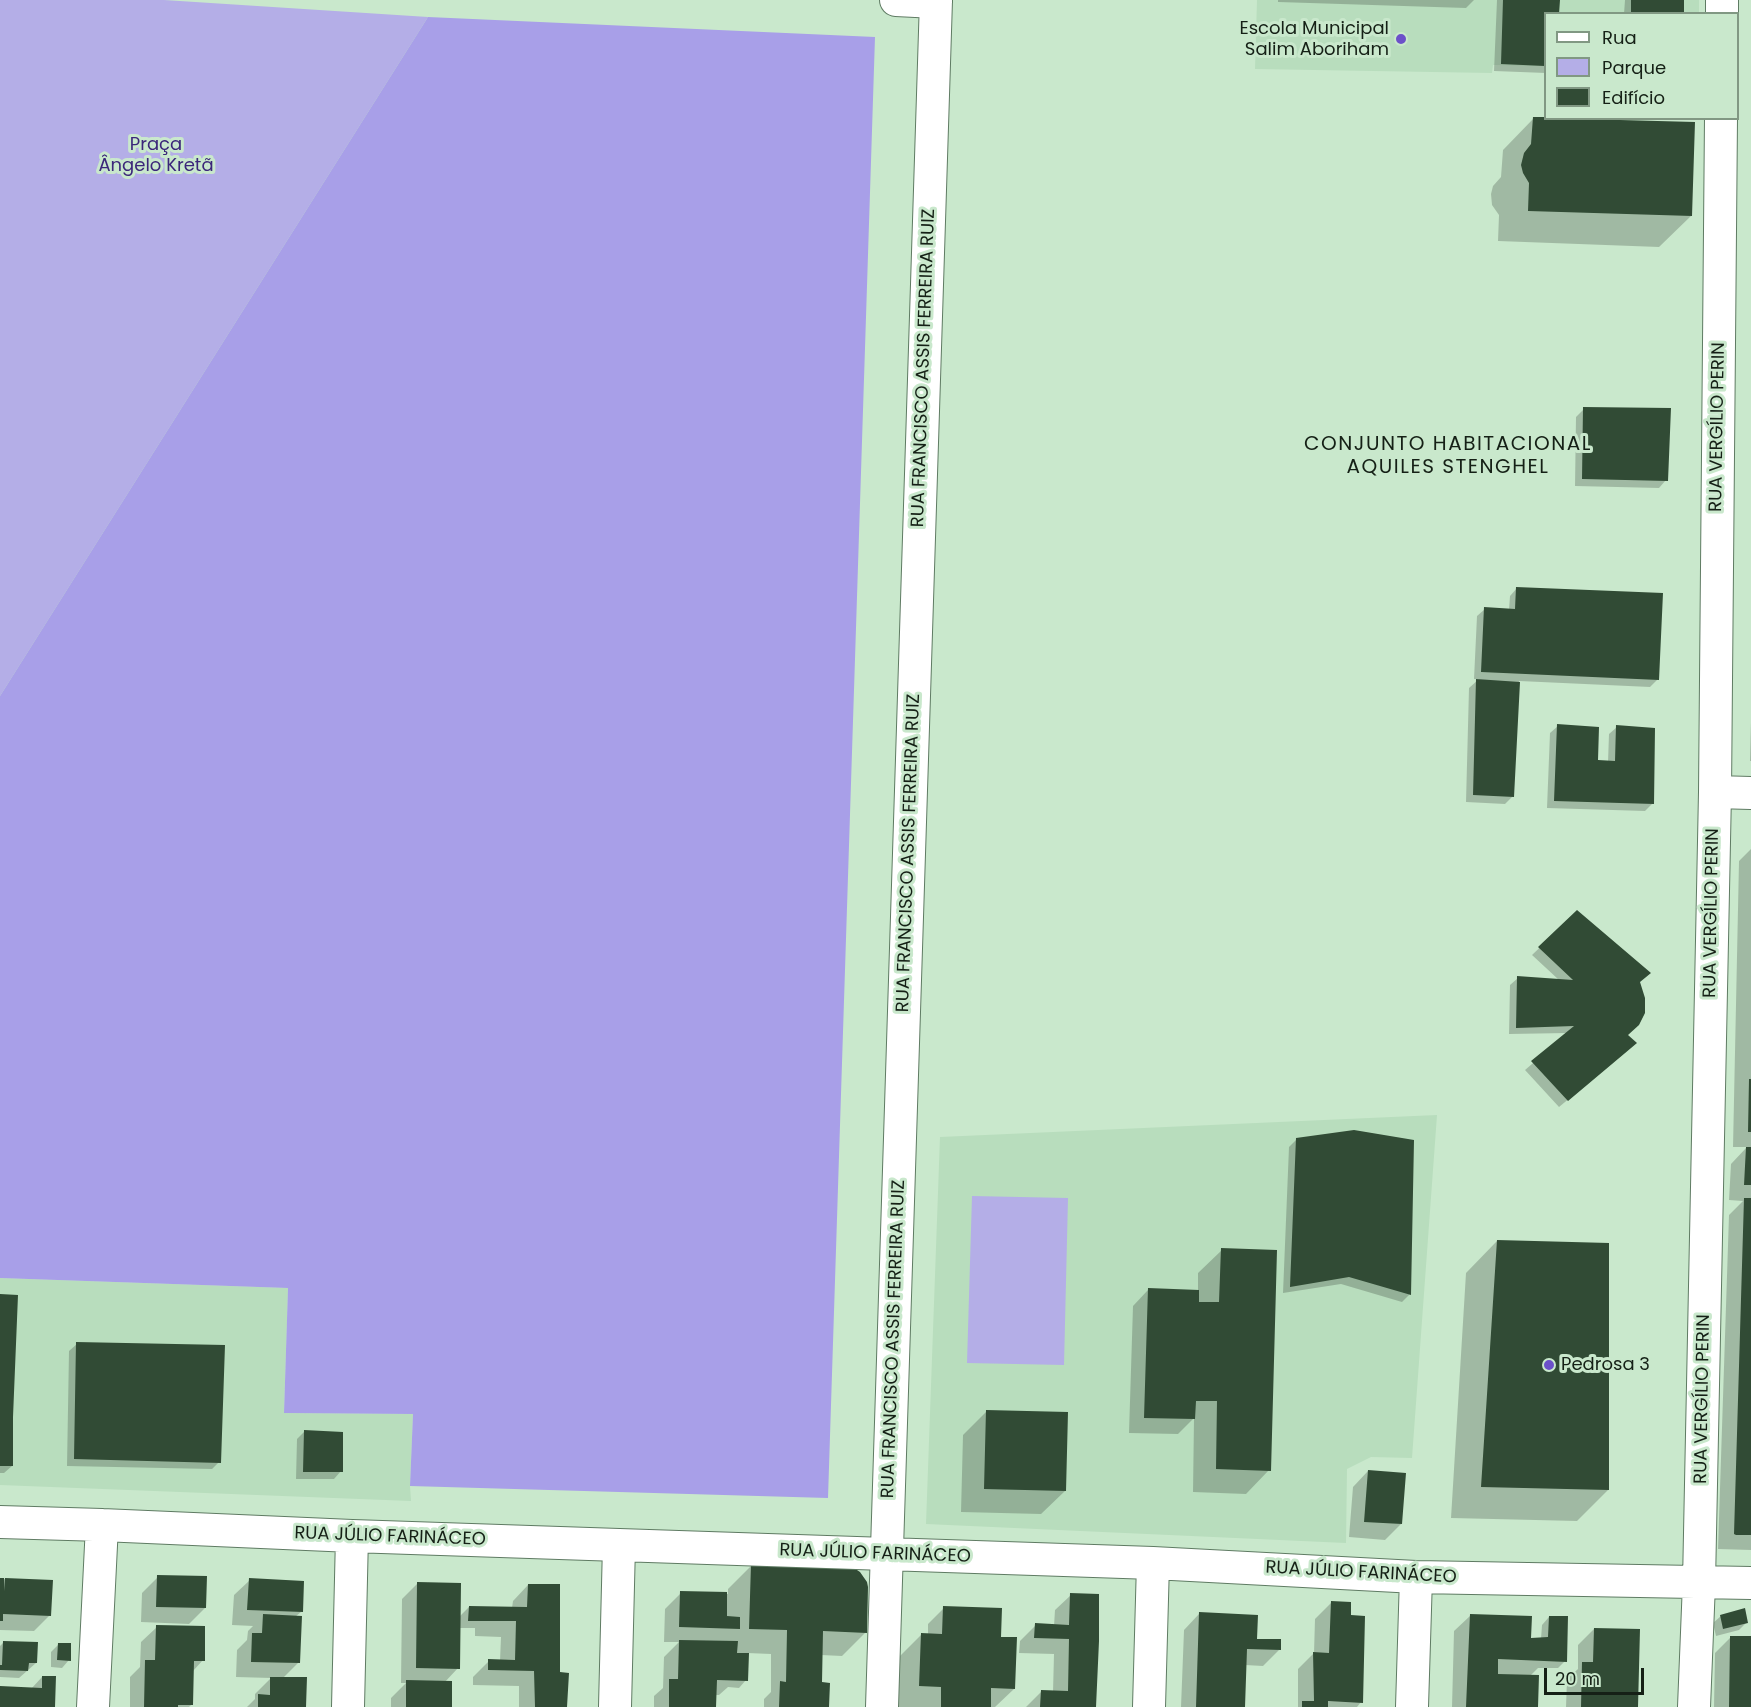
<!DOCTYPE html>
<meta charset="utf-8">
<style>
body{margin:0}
#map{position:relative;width:1751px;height:1707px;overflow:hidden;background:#c9e8cc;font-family:Poppins,sans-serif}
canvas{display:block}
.legend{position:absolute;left:1544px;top:12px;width:195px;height:108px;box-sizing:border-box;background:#c9e8cc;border:2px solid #819883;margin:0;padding:8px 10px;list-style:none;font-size:18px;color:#152016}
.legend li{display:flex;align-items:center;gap:12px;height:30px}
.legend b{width:30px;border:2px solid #819883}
.scale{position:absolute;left:1544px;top:1668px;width:100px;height:27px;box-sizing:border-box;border:3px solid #152016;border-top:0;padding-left:8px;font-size:18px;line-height:21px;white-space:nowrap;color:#152016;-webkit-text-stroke:4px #c9e8cc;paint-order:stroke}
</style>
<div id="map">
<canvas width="1751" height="1707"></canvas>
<ul class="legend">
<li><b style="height:8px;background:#fff"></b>Rua</li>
<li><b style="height:16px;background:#b4aee7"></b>Parque</li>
<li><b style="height:16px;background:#314b35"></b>Edifício</li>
</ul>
<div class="scale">20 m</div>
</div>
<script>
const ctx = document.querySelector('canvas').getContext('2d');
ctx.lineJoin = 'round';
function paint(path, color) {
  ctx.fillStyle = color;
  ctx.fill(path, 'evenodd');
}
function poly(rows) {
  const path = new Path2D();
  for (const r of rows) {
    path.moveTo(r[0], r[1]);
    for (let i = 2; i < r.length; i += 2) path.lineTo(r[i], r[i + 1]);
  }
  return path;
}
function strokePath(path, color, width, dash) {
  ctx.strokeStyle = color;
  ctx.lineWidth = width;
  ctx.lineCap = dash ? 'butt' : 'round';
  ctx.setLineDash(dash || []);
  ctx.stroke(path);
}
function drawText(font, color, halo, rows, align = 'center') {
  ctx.font = font + ' Poppins,sans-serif';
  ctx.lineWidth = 6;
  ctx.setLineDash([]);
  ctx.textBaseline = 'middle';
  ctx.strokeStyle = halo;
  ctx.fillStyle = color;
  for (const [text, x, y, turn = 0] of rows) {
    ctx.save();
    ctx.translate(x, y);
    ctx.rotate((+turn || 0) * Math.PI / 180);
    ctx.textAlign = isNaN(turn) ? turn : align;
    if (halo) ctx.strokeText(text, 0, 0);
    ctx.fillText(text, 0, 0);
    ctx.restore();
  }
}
const built = poly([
 [1257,0,1699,0,1699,13,1546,14,1545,66,1493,65,1492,73,1255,69],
 [1437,1115,1412,1458,1371,1457,1347,1469,1346,1543,926,1524,940,1137],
 [0,1278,288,1288,284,1413,413,1414,410,1486,411,1501,0,1485]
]);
const green = poly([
 [0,0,164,0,428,17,0,696],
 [972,1196,1068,1198,1064,1365,967,1363]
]);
const forest = poly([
 [428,17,875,37,828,1498,410,1486,413,1414,284,1413,288,1288,0,1278,0,696]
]);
const shadow = poly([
 [1278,0,1474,0,1466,8,1278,2],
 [1497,0,1558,0,1546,14,1546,73,1494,71],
 [1625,0,1683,0,1682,14,1624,14],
 [1534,118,1691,216,1659,247,1498,241,1499,215,1492,205,1491,194,1493,186,1501,177,1503,150],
 [1584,409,1666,480,1659,488,1575,486,1576,417],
 [1517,588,1658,679,1650,687,1519,681,1513,796,1505,804,1466,802,1469,688,1479,679,1474,679,1477,616,1485,609,1509,610,1510,596],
 [1751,722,1751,761,1750,761],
 [1558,726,1597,762,1608,762,1609,734,1617,727,1653,803,1645,811,1547,808,1550,733],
 [1751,849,1751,1550,1718,1549,1729,1215,1743,1201,1729,1200,1731,1164,1747,1147,1733,1147,1739,861],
 [1577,912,1639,983,1626,1036,1628,1050,1559,1107,1525,1070,1568,1033,1509,1034,1510,985,1518,978,1559,980,1532,955],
 [1297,1139,1410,1294,1402,1302,1341,1284,1283,1293,1289,1147],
 [1497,1241,1608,1490,1577,1521,1451,1518,1466,1273],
 [1222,1250,1269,1470,1246,1494,1193,1492,1194,1418,1178,1434,1129,1433,1133,1306,1148,1290,1198,1291,1198,1273],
 [0,1296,12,1466,4,1473,0,1473],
 [77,1344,219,1462,212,1469,67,1466,69,1351],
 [986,1412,1065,1491,1041,1514,961,1512,963,1435],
 [305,1431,341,1471,334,1479,296,1479,297,1439],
 [1368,1471,1401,1524,1385,1540,1349,1537,1353,1487],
 [752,1565,866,1632,842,1656,821,1655,820,1684,828,1707,764,1707,764,1699,771,1692,771,1654,747,1653,746,1680,739,1688,728,1687,719,1695,715,1695,715,1707,654,1707,654,1696,663,1688,664,1657,679,1642,664,1642,665,1609,681,1593,728,1594,728,1589],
 [158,1577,205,1608,189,1624,141,1622,142,1593],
 [0,1579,51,1581,50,1615,34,1631,0,1630],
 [250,1580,301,1612,295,1617,298,1663,282,1679,305,1707,247,1707,255,1699,255,1694,271,1678,236,1677,237,1650,247,1640,248,1631,253,1626,232,1625,234,1595],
 [418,1583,459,1617,469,1607,512,1608,513,1601,528,1585,558,1674,566,1707,519,1707,519,1686,473,1685,473,1677,489,1661,500,1661,501,1637,475,1636,475,1628,459,1628,458,1668,444,1683,450,1707,391,1707,391,1698,406,1683,401,1683,402,1599],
 [1071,1595,1096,1707,1026,1707,1042,1691,1053,1692,1054,1654,1019,1653,1020,1641,1036,1625,1054,1626,1055,1610],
 [1331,1603,1361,1702,1357,1707,1298,1707,1298,1669,1314,1653,1315,1619],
 [944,1608,1000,1638,1014,1689,995,1707,896,1707,897,1659,921,1635,928,1635,928,1624],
 [1199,1614,1255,1640,1279,1650,1263,1666,1245,1665,1243,1707,1181,1707,1184,1630],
 [1470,1616,1530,1639,1541,1639,1542,1625,1549,1617,1565,1661,1558,1668,1538,1668,1530,1676,1537,1707,1452,1707,1454,1631],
 [1721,1616,1747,1622,1739,1630,1716,1636,1713,1623],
 [157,1627,203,1660,193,1671,192,1704,189,1707,130,1707,130,1677,140,1667,141,1642],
 [1594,1629,1636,1707,1566,1707,1567,1679,1578,1669,1578,1645],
 [1731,1637,1751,1637,1751,1707,1714,1707,1715,1653],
 [3,1643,36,1663,19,1678,0,1677,0,1646],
 [59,1644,69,1660,62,1668,51,1667,51,1652],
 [42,1677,53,1707,0,1707,0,1687,31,1689]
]);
const building = poly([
 [1503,0,1560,0,1559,14,1545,14,1545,66,1501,64],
 [1631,0,1684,0,1684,14,1631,14],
 [1533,117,1545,117,1545,118,1695,122,1692,216,1528,211,1529,183,1523,173,1521,165,1524,153,1531,144],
 [1583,407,1671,408,1668,481,1582,479],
 [1516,587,1663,593,1659,680,1481,672,1484,607,1515,609],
 [1476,679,1520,682,1514,797,1473,795],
 [1557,724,1599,727,1598,760,1615,761,1616,725,1655,728,1654,804,1554,801],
 [1577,910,1651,973,1640,982,1645,998,1645,1013,1639,1025,1628,1035,1637,1043,1568,1101,1531,1061,1574,1026,1516,1028,1517,976,1573,980,1538,947],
 [1749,1079,1751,1079,1751,1132,1748,1132],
 [1354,1130,1414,1140,1411,1295,1349,1277,1290,1287,1296,1138],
 [1746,1147,1751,1147,1751,1185,1744,1185],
 [1744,1198,1751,1198,1751,1535,1736,1535,1734,1534],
 [1497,1240,1609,1243,1609,1490,1481,1487],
 [1221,1248,1277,1250,1271,1471,1216,1469,1217,1401,1196,1401,1195,1419,1144,1418,1148,1288,1199,1290,1199,1302,1219,1302],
 [0,1294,18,1295,13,1417,13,1466,0,1466],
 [76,1342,225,1345,221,1463,74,1459],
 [986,1410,1068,1412,1066,1491,984,1489],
 [304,1430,343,1432,343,1472,303,1472],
 [1368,1470,1406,1473,1402,1524,1364,1522],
 [751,1564,854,1568,860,1572,867,1582,868,1587,867,1633,823,1631,822,1682,830,1683,829,1707,779,1707,780,1681,786,1682,787,1630,749,1629],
 [157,1575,207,1576,206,1608,156,1607],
 [0,1578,4,1578,4,1591,5,1578,53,1580,51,1616,3,1614,3,1621,0,1621],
 [249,1578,304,1581,303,1612,247,1610],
 [417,1582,461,1583,460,1669,416,1668],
 [528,1584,560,1584,560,1672,569,1673,567,1707,535,1707,534,1671,488,1670,488,1659,515,1660,516,1621,468,1621,469,1606,527,1607],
 [680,1591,727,1592,727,1616,740,1617,740,1629,679,1627],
 [1070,1593,1099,1594,1099,1641,1096,1707,1040,1707,1041,1690,1068,1691,1069,1639,1034,1638,1035,1623,1069,1625],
 [1331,1601,1351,1602,1351,1615,1365,1616,1363,1703,1328,1701,1328,1707,1302,1707,1302,1701,1314,1701,1313,1652,1329,1653],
 [943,1606,1002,1608,1001,1637,1017,1637,1015,1689,991,1688,991,1707,941,1707,941,1687,919,1686,921,1633,942,1634],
 [1745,1608,1748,1623,1723,1629,1720,1615],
 [1199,1612,1258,1615,1257,1639,1281,1639,1281,1650,1247,1649,1245,1707,1196,1707],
 [263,1614,302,1616,300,1663,251,1662,252,1633,262,1633],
 [1470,1614,1532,1616,1531,1638,1548,1637,1549,1616,1568,1616,1567,1662,1498,1659,1498,1674,1539,1675,1538,1707,1466,1707],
 [156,1625,205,1626,205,1661,194,1661,193,1705,178,1705,178,1707,144,1707,145,1660,155,1660],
 [1594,1628,1640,1629,1638,1707,1581,1707,1582,1662,1593,1662],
 [1730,1636,1751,1636,1751,1707,1729,1707],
 [679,1640,738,1641,737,1653,749,1653,748,1681,717,1680,716,1707,669,1707,669,1679,678,1679],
 [3,1641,38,1642,37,1663,29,1663,28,1671,0,1670,0,1665,2,1665],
 [58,1643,71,1643,71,1661,57,1660],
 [42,1676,56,1676,55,1707,0,1707,0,1686,42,1688],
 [270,1677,307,1677,306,1707,258,1707,258,1694,270,1695],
 [406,1680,452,1681,452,1707,406,1707]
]);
const street = poly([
 [896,0,936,2],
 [1722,14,1722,0],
 [1715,792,1751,793],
 [0,1522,102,1525,352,1536,1153,1563,1416,1577,1751,1583],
 [93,1707,102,1525],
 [348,1707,352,1536],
 [615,1707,619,1545],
 [882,1707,936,0],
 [1149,1707,1153,1563],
 [1412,1707,1416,1577],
 [1694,1707,1699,1583,1715,792,1721,118]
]);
const markers = [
 [1401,39,6,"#6c50c9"],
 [1549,1365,6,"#6c50c9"]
];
const poiNames = [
 ["Escola Municipal",1389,29],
 ["Salim Aboriham",1389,50],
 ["Pedrosa 3",1561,1365,"left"]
];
const parkNames = [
 ["Praça",156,145],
 ["Ângelo Kretã",156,166]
];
const streetNames = [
 ["RUA FRANCISCO ASSIS FERREIRA RUIZ",924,368,-88],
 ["RUA VERGÍLIO PERIN",1718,427,-89],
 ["RUA FRANCISCO ASSIS FERREIRA RUIZ",909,853,-88],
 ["RUA VERGÍLIO PERIN",1712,913,-89],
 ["RUA FRANCISCO ASSIS FERREIRA RUIZ",894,1339,-88],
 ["RUA VERGÍLIO PERIN",1703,1399,-89],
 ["RUA JÚLIO FARINÁCEO",390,1537,2],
 ["RUA JÚLIO FARINÁCEO",875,1554,2],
 ["RUA JÚLIO FARINÁCEO",1361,1573,3]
];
const neighbourhoodNames = [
 ["CONJUNTO HABITACIONAL",1448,445],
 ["AQUILES STENGHEL",1448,468]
];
paint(built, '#b8ddbd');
paint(green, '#b4aee7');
paint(forest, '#a89fe8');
paint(shadow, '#0003');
paint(building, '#314b35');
strokePath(street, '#5f7b63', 34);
strokePath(street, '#fff', 32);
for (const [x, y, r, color] of markers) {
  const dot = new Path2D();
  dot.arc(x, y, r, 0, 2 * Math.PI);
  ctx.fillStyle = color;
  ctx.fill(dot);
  strokePath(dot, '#c9e8cc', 2);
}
drawText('18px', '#152016', '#c9e8cc', poiNames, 'right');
drawText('18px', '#3b267a', '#c9e8cc', parkNames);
drawText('18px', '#152016', '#c9e8cc', streetNames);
ctx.letterSpacing = '1.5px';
drawText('20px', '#152016', '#c9e8cc', neighbourhoodNames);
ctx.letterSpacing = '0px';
</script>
